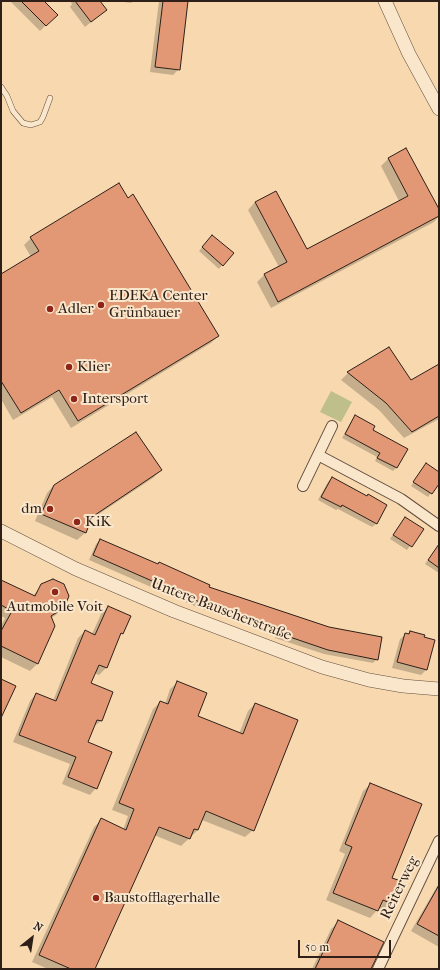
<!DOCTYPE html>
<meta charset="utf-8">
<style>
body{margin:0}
#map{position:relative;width:440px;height:970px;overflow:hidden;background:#f8d9af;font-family:"IM FELL French Canon",serif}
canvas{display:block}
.frame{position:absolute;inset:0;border:2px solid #2e2019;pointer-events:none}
.north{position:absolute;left:12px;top:918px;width:40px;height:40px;-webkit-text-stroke:3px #fae6cb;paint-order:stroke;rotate:30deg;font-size:11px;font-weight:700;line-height:16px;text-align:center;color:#2e2019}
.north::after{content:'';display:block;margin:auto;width:14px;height:18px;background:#2e2019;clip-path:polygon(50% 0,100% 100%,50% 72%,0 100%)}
.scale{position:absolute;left:298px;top:940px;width:93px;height:18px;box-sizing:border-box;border:2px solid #2e2019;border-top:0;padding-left:5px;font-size:12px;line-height:14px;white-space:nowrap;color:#2e2019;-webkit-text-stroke:3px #fae6cb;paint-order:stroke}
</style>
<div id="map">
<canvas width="440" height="970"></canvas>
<div class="frame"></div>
<div class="north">N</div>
<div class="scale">50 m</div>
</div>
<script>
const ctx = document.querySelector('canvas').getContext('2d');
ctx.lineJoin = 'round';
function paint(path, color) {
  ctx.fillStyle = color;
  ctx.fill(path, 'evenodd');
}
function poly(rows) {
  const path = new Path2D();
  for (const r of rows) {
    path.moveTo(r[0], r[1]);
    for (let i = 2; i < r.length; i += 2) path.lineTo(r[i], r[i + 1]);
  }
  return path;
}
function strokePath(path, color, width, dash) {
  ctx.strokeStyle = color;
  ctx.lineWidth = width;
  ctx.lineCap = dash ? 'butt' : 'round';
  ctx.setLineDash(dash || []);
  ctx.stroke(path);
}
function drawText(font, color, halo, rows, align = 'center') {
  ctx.font = font + ' "IM FELL French Canon",serif';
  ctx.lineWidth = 4;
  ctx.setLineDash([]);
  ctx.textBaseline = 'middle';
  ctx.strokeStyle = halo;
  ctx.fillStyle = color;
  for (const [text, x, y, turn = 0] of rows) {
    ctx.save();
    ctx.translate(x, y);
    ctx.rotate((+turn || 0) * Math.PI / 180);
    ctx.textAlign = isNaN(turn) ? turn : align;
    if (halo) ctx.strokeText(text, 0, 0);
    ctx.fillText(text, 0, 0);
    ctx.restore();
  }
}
const green = poly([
 [331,391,352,402,341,422,320,412]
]);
const shadow = poly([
 [10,1,43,1,56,15,40,31],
 [70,1,99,1,106,10,85,27,70,7,72,4],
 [116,1,133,1,131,3],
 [159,1,187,1,179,69,173,75,150,72],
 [406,149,439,211,439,216,434,222,271,308,257,282,264,275,279,267,248,210,255,202,306,250,399,201,381,166,388,159],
 [31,238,218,336,211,343,71,428,52,397,13,420,1,399,1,275,31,257,24,245],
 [209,239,222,265,219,269,199,251],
 [389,348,411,382,439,365,439,419,404,438,379,410,341,380,348,373],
 [356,416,371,430,396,468,393,471,375,461,377,457,342,438,352,420],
 [426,464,439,473,439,482,428,497,411,486],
 [161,470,153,478,90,520,85,533,77,540,35,521,47,493,54,485],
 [332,478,366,497,386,505,376,524,372,527,338,509,336,510,318,500,328,482],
 [405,518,423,529,407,550,390,539],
 [100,540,208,587,377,659,373,663,324,654,275,638,276,633,197,607,89,560,96,544],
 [439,544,439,573,425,564],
 [1,581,33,596,42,585,63,607,56,615,51,618,54,626,37,664,30,671,1,657,1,626,5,618,1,616],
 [108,607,122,633,118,638,106,668,99,675,94,673,90,684,112,693,101,721,93,727,87,743,96,788,90,795,62,784,70,764,13,742,30,701,36,694,53,701,78,638,85,631,92,634,101,614],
 [410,632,426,670,421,675,392,668,400,639,406,634,408,634],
 [178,682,196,716,239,734,248,711,255,704,253,830,245,837,202,820,198,830,181,846,154,835,94,969,48,969,32,962,94,827,101,820,123,830,128,816,112,810,153,709,160,702,165,704,170,689],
 [371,784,391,878,391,903,383,910,379,908,370,918,326,900,345,854,339,851,363,791],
 [439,883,439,947,411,931],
 [338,922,370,969,312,969,331,929]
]);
const building = poly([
 [21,1,44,1,58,15,46,26,21,1],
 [75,1,100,1,107,10,91,22,75,1],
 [163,1,188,1,180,70,155,67,163,1],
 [406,148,439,209,439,216,278,302,264,274,287,262,255,202,276,191,307,249,408,196,388,158,406,148],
 [119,183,128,198,133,194,219,336,78,421,59,390,21,413,1,381,1,274,39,251,30,237,119,183],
 [212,235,234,253,223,266,202,247,212,235],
 [389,347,411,380,439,364,439,416,412,432,386,403,347,372,389,347],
 [355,415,375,426,373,430,408,449,397,468,377,458,380,453,345,434,355,415],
 [136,432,162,470,92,517,86,533,41,514,54,485,136,432],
 [426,463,439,472,439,484,432,494,413,482,426,463],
 [332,477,367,496,368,494,387,505,377,524,342,505,341,507,321,497,332,477],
 [405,517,424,529,412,547,393,535,405,517],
 [100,539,158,564,159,562,210,585,209,587,329,627,382,637,378,660,328,650,278,633,280,629,202,603,93,555,100,539],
 [439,544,439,568,428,560,439,544],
 [53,579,64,584,69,596,64,608,51,616,55,626,38,664,1,646,1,631,12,611,1,605,1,580,35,596,41,584,53,579],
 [108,606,131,616,123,634,121,633,107,668,99,665,91,683,113,692,102,721,97,720,88,742,112,752,97,789,68,777,76,757,19,735,36,693,56,701,85,630,95,635,108,606],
 [410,631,425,635,424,637,435,640,427,670,397,662,405,633,409,634,410,631],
 [1,679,16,686,1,718,1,679],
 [177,681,207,693,198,716,243,734,255,703,298,720,254,831,206,811,198,830,194,829,190,839,159,827,95,969,71,969,39,955,101,818,126,830,134,809,119,803,160,701,168,704,177,681],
 [370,783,422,804,392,878,401,881,392,904,383,900,378,911,333,893,352,847,345,844,370,783],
 [439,885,439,936,417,924,439,885],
 [338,920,384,942,371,969,315,969,338,920]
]);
const service = poly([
 [1,87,7,96,13,111,23,123,31,125,40,122,43,117,50,98]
]);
const minor = poly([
 [318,455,401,499,439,526],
 [303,486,332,426],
 [378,969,439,841]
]);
const tertiary = poly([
 [385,1,409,54,439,109],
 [1,531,76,569,174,611,322,667,369,680,403,686,439,689]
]);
const markers = [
 [101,305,4,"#8f2418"],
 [50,309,4,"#8f2418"],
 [69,367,4,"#8f2418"],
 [74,399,4,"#8f2418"],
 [50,509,4,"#8f2418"],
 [77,522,4,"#8f2418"],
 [55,592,4,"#8f2418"],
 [96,898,4,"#8f2418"]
];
const poiNames = [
 ["EDEKA Center",109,296],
 ["Grünbauer",109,313],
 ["Adler",58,309],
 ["Klier",77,367],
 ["Intersport",82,399],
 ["dm",42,509,"right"],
 ["KiK",85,522],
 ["Autmobile Voit",55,607,"center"],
 ["Baustofflagerhalle",104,898]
];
const streetNames = [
 ["Untere Bauscherstraße",221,610,21],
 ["Reiterweg",400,888,-64]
];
paint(green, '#bebf8a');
paint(shadow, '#0003');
paint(building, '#e29875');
strokePath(building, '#2e2019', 1);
strokePath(service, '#604e3e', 6);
strokePath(minor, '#604e3e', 12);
strokePath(tertiary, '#604e3e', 14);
strokePath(service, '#fae6cb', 5);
strokePath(minor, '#fae6cb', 10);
strokePath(tertiary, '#fae6cb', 13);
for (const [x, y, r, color] of markers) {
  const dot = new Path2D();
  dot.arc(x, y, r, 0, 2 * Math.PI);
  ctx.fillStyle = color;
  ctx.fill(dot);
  strokePath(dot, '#fae6cb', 1.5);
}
drawText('15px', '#2e2019', '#fae6cb', poiNames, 'left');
drawText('15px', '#2e2019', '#fae6cb', streetNames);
</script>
